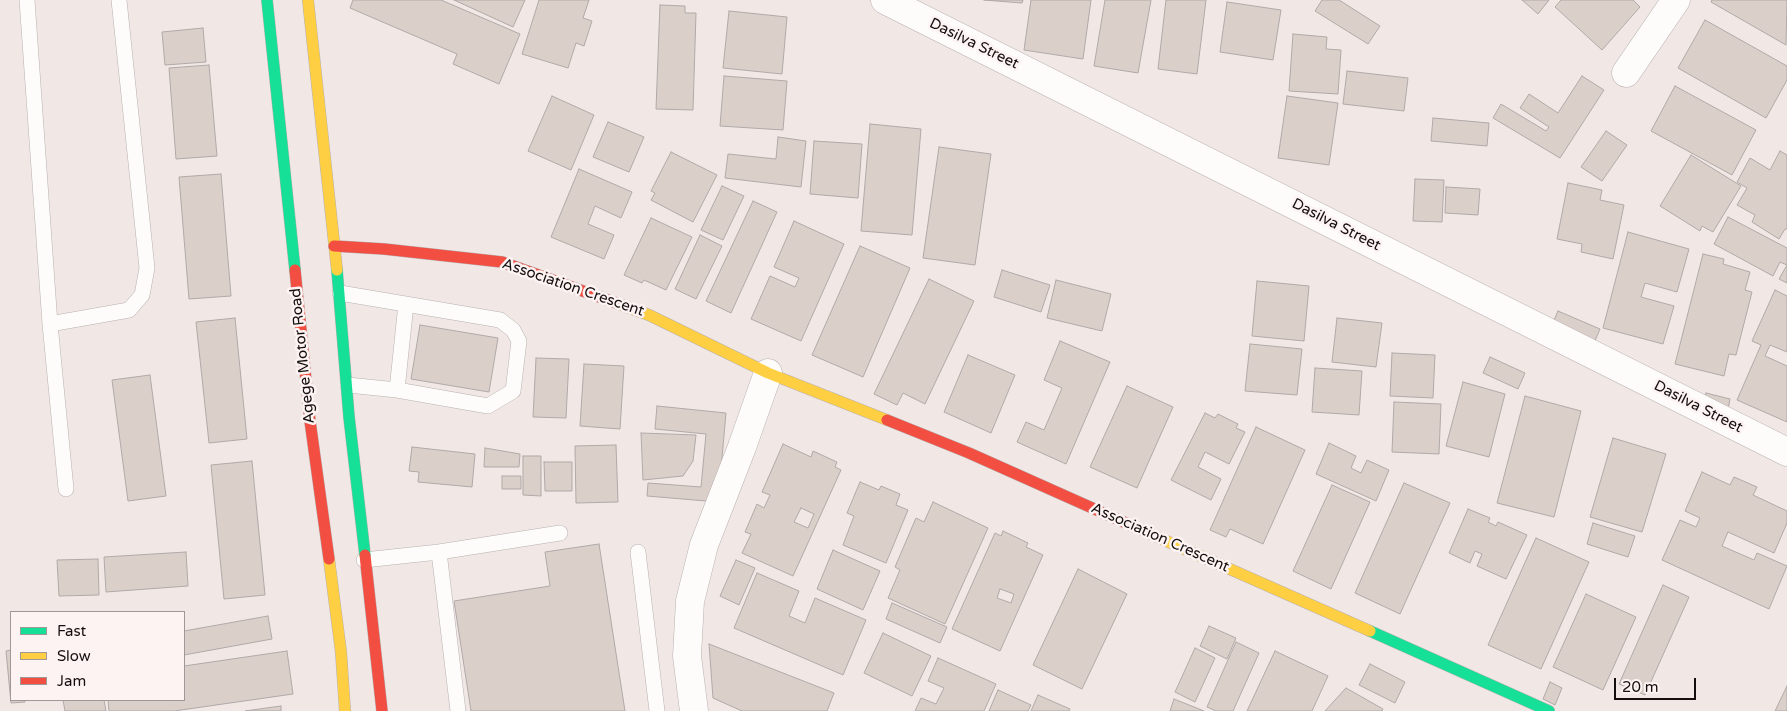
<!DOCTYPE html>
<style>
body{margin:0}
#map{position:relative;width:1787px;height:711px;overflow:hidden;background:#f1e8e6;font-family:"Varela Round",sans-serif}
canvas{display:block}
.legend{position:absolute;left:10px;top:611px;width:175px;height:90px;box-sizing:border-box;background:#fdf3f2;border:1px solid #a09897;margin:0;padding:6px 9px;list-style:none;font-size:15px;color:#140f0e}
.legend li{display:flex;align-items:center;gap:10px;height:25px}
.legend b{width:25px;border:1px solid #a09897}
.scale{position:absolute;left:1614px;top:678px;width:82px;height:22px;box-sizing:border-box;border:2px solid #140f0e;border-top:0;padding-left:6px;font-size:15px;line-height:18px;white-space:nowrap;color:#140f0e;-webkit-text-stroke:4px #fdf3f2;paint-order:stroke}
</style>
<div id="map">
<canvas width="1787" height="711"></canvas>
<ul class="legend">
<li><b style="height:6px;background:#16e098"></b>Fast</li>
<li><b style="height:6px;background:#ffcf43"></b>Slow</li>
<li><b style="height:6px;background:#f24e42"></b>Jam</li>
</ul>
<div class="scale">20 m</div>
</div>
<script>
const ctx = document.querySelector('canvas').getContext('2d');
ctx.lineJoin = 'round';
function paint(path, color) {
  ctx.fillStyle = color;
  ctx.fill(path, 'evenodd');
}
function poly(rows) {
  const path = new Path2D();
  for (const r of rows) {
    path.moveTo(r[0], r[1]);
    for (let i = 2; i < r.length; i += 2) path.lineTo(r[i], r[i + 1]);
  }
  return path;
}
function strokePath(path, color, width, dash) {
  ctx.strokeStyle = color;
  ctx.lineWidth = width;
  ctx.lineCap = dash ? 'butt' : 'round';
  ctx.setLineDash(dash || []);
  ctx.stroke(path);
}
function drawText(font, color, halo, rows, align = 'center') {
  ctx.font = font + ' "Varela Round",sans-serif';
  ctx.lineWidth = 5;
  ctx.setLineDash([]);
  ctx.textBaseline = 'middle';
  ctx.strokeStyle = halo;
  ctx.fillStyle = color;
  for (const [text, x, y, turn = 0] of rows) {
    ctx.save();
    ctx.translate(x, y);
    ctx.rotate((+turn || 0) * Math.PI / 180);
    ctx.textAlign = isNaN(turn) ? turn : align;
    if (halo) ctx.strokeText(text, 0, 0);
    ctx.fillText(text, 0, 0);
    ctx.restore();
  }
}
const building = poly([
 [353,0,441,0,520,34,499,84,453,64,457,54,350,8,353,0],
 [454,0,525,0,513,27,454,0],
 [539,0,589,0,583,18,592,21,584,46,576,43,568,68,522,54,539,0],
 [984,0,1023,0,1022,3,984,0],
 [1031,0,1091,0,1083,59,1024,50,1031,0],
 [1105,0,1151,0,1138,73,1094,66,1105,0],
 [1166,0,1206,0,1197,74,1158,69,1166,0],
 [1322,0,1339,0,1380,26,1368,44,1315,11,1322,0],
 [1522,0,1549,0,1538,14,1522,0],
 [1561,0,1633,0,1640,7,1602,50,1555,7,1561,0],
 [1712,0,1787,0,1786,45,1711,2,1712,0],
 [1227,2,1281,10,1273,60,1220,52,1227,2],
 [660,5,685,6,685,13,696,13,693,110,656,109,660,5],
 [729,11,787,17,782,74,723,68,729,11],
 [1705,20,1787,66,1787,80,1766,118,1678,68,1705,20],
 [203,28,206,62,165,65,162,32,203,28],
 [1293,34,1327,37,1326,49,1341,50,1338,94,1289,91,1293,34],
 [209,65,217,156,176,159,169,68,209,65],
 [1347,71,1408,78,1404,111,1343,104,1347,71],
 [724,76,787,81,783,130,720,126,724,76],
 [1582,76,1604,90,1560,158,1493,118,1501,104,1546,131,1549,127,1520,108,1529,94,1558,113,1582,76],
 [1675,86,1756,130,1732,175,1651,131,1675,86],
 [552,96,594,115,571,170,528,151,552,96],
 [1287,96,1338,103,1329,165,1278,158,1287,96],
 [1433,118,1489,123,1487,146,1431,141,1433,118],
 [608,122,644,137,629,172,593,157,608,122],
 [870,124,921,129,912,235,861,231,870,124],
 [1606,131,1627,145,1602,181,1581,167,1606,131],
 [778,137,806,141,801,187,725,178,728,154,776,159,778,137],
 [814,141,862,144,858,198,810,194,814,141],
 [939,147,991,154,975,265,923,258,939,147],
 [1780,151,1787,155,1787,229,1785,229,1779,239,1752,222,1755,215,1737,205,1747,188,1737,182,1750,158,1770,170,1780,151],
 [671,152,717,175,693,222,651,200,655,193,651,191,671,152],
 [1691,155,1741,186,1713,232,1702,226,1700,231,1660,206,1691,155],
 [579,169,632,192,621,218,595,206,588,224,614,235,604,259,551,237,579,169],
 [221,174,231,296,189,299,179,177,221,174],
 [1415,179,1444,180,1442,222,1413,221,1415,179],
 [1568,183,1602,190,1600,200,1624,205,1613,259,1581,252,1582,244,1557,239,1568,183],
 [722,186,744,196,723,240,701,230,722,186],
 [1446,187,1480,189,1478,215,1445,213,1446,187],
 [753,201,777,212,731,313,706,301,753,201],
 [1728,217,1787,248,1787,283,1779,279,1787,265,1780,262,1773,276,1714,244,1728,217],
 [651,218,692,237,666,290,644,280,642,283,624,275,651,218],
 [794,221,844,244,801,341,751,319,770,276,795,287,799,278,774,267,794,221],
 [1628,232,1689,249,1677,292,1645,283,1641,297,1674,306,1663,344,1603,328,1628,232],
 [700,235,722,246,696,299,675,289,700,235],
 [860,246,910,268,863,377,812,355,860,246],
 [1703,254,1724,259,1723,264,1750,272,1745,290,1752,292,1736,355,1729,354,1724,376,1675,364,1703,254],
 [1002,270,1050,285,1041,312,994,297,1002,270],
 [929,279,974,301,925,404,903,393,897,405,874,394,929,279],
 [1056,280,1111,294,1102,331,1047,318,1056,280],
 [1257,281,1309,286,1304,341,1252,336,1257,281],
 [1775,290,1787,296,1787,352,1770,345,1765,356,1787,366,1787,422,1737,400,1761,345,1752,341,1775,290],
 [1558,311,1600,329,1594,343,1552,325,1558,311],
 [235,318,247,439,209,443,196,322,235,318],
 [1337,318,1382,323,1376,367,1332,362,1337,318],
 [420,325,498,338,489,392,411,379,420,325],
 [1060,341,1110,362,1066,464,1017,442,1026,422,1044,430,1062,388,1044,380,1060,341],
 [1250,344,1302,349,1297,395,1245,391,1250,344],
 [1392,353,1435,355,1433,398,1390,396,1392,353],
 [968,355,1015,375,991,433,944,412,968,355],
 [1490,357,1525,373,1518,389,1483,373,1490,357],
 [536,358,569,359,566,418,533,417,536,358],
 [584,364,624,366,620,429,580,426,584,364],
 [1315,368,1362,371,1359,415,1312,412,1315,368],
 [150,375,166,496,128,501,112,380,150,375],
 [1463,382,1505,394,1489,457,1446,446,1463,382],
 [1127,386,1173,407,1137,488,1090,467,1127,386],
 [1706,393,1730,399,1728,410,1703,404,1706,393],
 [1525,396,1581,411,1554,517,1497,503,1525,396],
 [1394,402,1441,404,1439,454,1392,452,1394,402],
 [657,406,726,413,718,502,647,496,648,483,701,487,706,434,655,429,657,406],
 [1205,413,1215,418,1218,414,1238,424,1236,428,1245,432,1229,464,1205,452,1198,467,1221,479,1211,500,1171,480,1205,413],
 [1256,427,1305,450,1263,544,1230,529,1226,537,1210,530,1256,427],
 [641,433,696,435,693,461,683,476,643,480,641,433],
 [1613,438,1666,454,1642,532,1590,517,1613,438],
 [1329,443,1356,456,1351,468,1361,473,1367,460,1389,470,1376,501,1316,474,1329,443],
 [783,444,811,457,813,451,837,462,835,467,841,470,793,576,742,553,751,534,745,532,757,504,764,508,770,495,762,492,783,444],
 [801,508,814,514,808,528,794,522,801,508],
 [616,445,618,502,576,503,575,446,616,445],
 [412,447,475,454,472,487,418,482,419,472,409,471,412,447],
 [485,448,520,454,519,467,484,467,485,448],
 [523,456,541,456,541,496,523,495,523,456],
 [252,461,265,595,224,599,211,465,252,461],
 [544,462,572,462,572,491,545,491,544,462],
 [1702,472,1730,485,1734,477,1757,487,1753,495,1787,511,1787,523,1774,553,1728,532,1722,546,1754,560,1757,553,1787,566,1769,609,1662,560,1680,520,1696,527,1700,518,1685,511,1702,472],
 [502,476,521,476,521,489,502,489,502,476],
 [860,482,879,490,881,486,900,494,896,505,908,510,886,563,843,545,854,516,847,513,860,482],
 [1404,483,1450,503,1400,614,1355,593,1404,483],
 [1332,485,1370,502,1331,589,1293,571,1332,485],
 [933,502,988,528,945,624,888,598,900,570,895,567,916,518,924,522,933,502],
 [1468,509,1490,518,1488,522,1496,526,1498,522,1527,535,1506,579,1477,566,1482,554,1475,551,1470,563,1449,553,1468,509],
 [1593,523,1635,536,1628,557,1587,544,1593,523],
 [1003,531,1028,543,1026,547,1043,555,1000,651,952,629,995,533,1001,536,1003,531],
 [1000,589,1014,594,1011,603,997,598,1000,589],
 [1536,538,1589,562,1541,669,1488,645,1536,538],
 [599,544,625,711,471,711,454,601,550,586,545,552,599,544],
 [833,550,880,571,863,610,817,589,833,550],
 [186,552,188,586,106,592,104,557,186,552],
 [98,559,99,595,59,596,57,560,98,559],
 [736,560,755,568,739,605,720,596,736,560],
 [1078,569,1127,594,1082,689,1033,665,1078,569],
 [757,573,799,591,789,616,805,623,815,598,866,620,843,675,734,628,757,573],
 [1663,585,1689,597,1645,695,1619,684,1663,585],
 [1586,594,1636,617,1603,690,1553,667,1586,594],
 [892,603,947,627,940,643,886,619,892,603],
 [268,616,272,639,184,655,184,631,268,616],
 [1209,626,1236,638,1227,659,1200,646,1209,626],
 [883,633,931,656,912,696,864,673,883,633],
 [1236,642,1259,653,1233,711,1216,711,1207,707,1236,642],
 [709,644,834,693,827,711,742,711,713,698,709,644],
 [1195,648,1215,658,1195,702,1175,692,1195,648],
 [11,650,11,700,25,700,25,702,11,703,6,651,11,650],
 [287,651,293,694,174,711,109,711,108,700,184,700,184,666,287,651],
 [1275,651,1328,676,1312,711,1247,711,1275,651],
 [938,658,996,684,984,711,915,711,921,698,936,704,944,688,928,681,938,658],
 [1370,664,1405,682,1395,703,1359,685,1370,664],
 [1550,682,1562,688,1555,705,1543,699,1550,682],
 [1787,686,1787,711,1775,711,1787,686],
 [1346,688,1383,709,1382,711,1325,711,1346,688],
 [998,690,1031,705,1028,711,989,711,998,690],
 [1038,695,1070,709,1069,711,1031,711,1038,695],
 [1174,699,1204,711,1170,711,1174,699],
 [63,700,104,700,106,711,65,711,63,700],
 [281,706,281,711,245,711,281,706]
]);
const lane = poly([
 [27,0,50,324,129,310,142,295,147,268,119,0],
 [340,293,500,320,513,330,519,341,513,391,488,406,397,390,348,385],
 [50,324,66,489],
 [397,390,406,304],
 [439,552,458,711],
 [638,552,657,711],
 [364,560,439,552,560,533]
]);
const street = poly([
 [885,0,1787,452],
 [1626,73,1676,0],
 [694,711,687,656,690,601,704,545,742,447,768,373]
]);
const fast = poly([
 [267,0,295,270],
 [337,270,349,417,365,555],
 [1370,631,1549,711]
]);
const slow = poly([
 [308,0,337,270],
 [619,304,649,315,768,373,887,420],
 [1146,532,1370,631],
 [329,559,341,652,345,711]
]);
const jam = poly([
 [334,246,384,249,502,262,619,304],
 [295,270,310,421,329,559],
 [887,420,969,453,1146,532],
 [365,555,382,711]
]);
const streetNames = [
 ["Dasilva Street",974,44,26],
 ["Dasilva Street",1336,225,27],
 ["Association Crescent",573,288,19],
 ["Agege Motor Road",303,356,-96],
 ["Dasilva Street",1698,407,27],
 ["Association Crescent",1160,538,24]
];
paint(building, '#dad0c9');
strokePath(building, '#b0a9a7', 1);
strokePath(lane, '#b7b0b0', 16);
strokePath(street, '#b7b0b0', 29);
strokePath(fast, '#b7b0b0', 12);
strokePath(slow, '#b7b0b0', 12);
strokePath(jam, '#b7b0b0', 12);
strokePath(lane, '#fdfcfb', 15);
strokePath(street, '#fdfcfb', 28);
strokePath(fast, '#16e098', 11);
strokePath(slow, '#ffcf43', 11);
strokePath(jam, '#f24e42', 11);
drawText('15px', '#140f0e', '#fdf3f2', streetNames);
</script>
